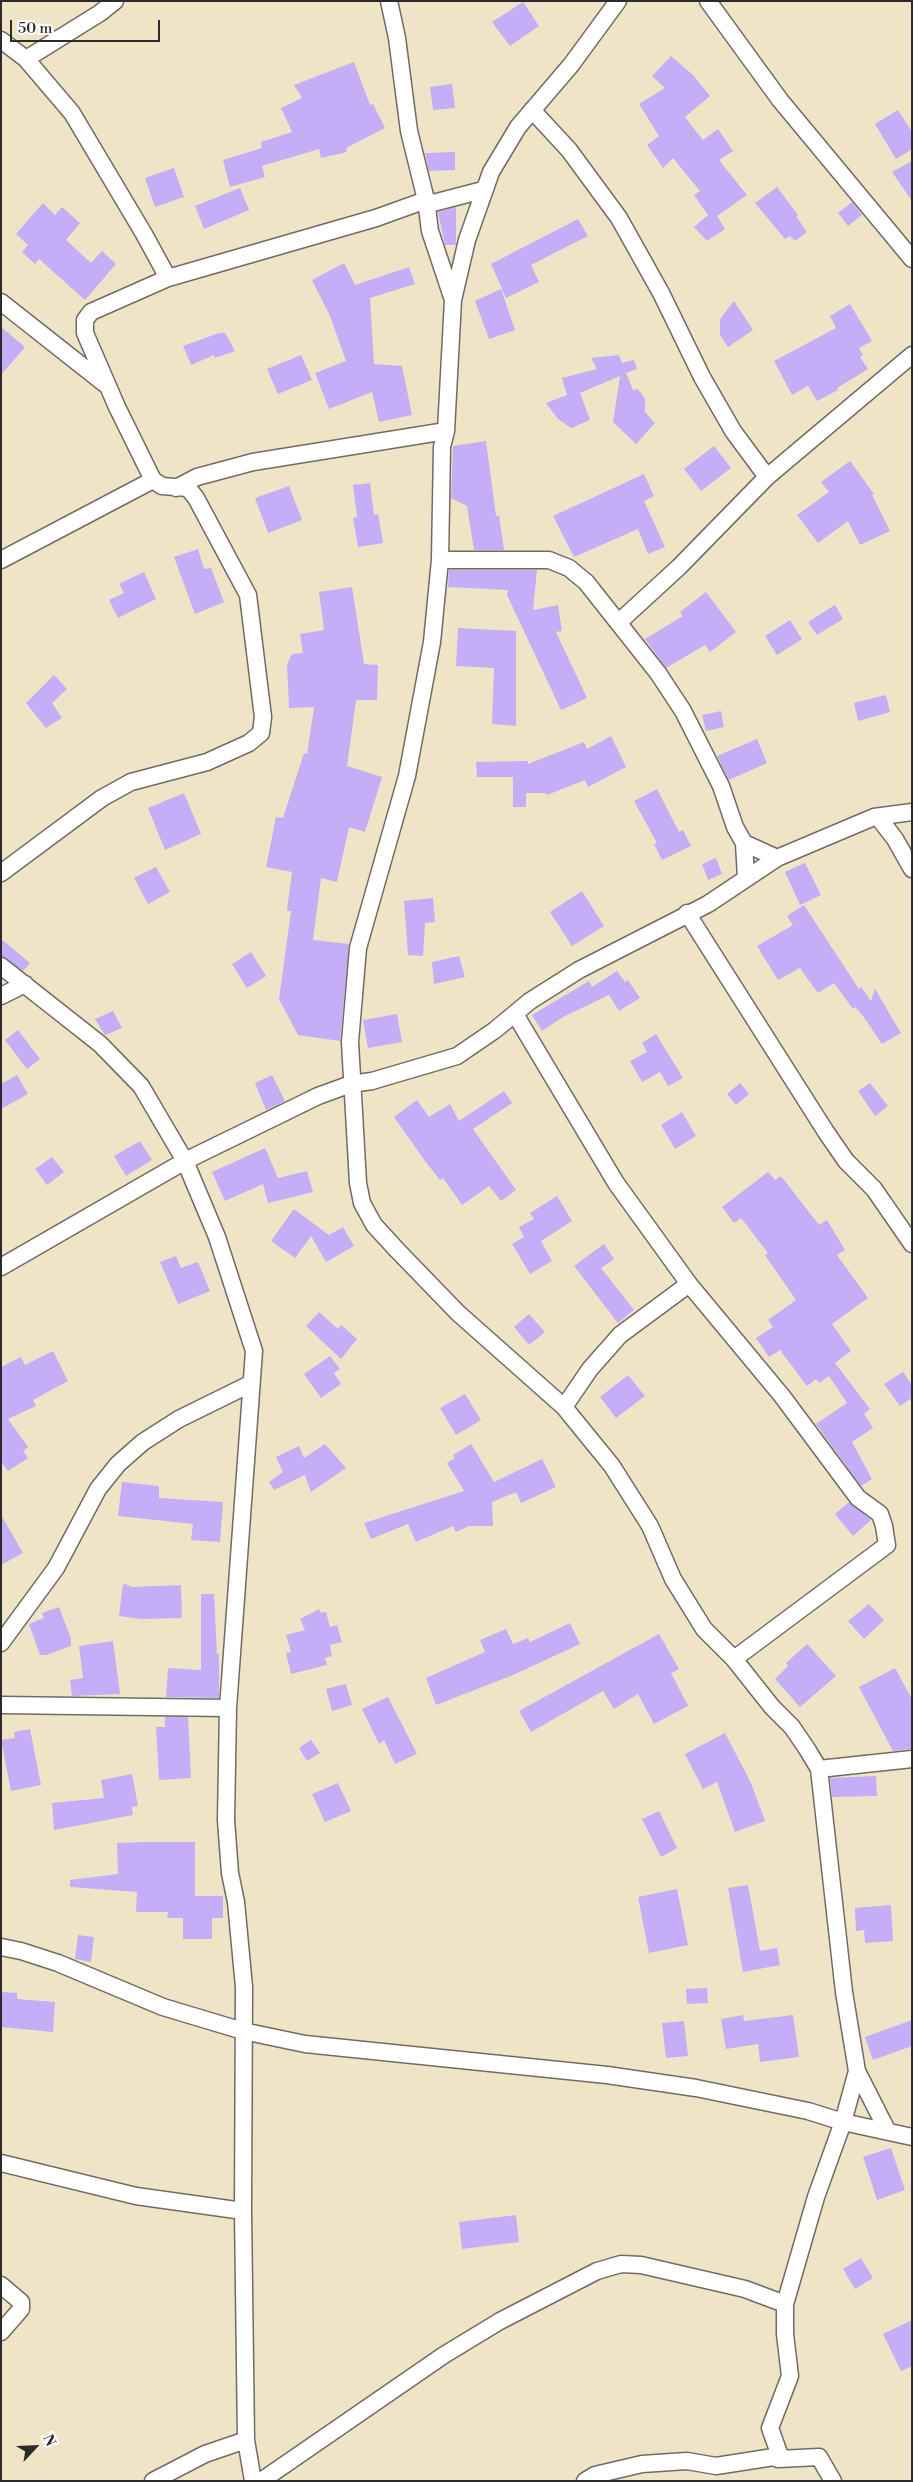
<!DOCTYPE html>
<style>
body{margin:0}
#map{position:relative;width:913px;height:2482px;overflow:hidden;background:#f0e4c7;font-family:"Libre Bodoni",serif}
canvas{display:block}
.frame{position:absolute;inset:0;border:2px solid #2b2b2b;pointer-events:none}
.north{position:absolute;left:10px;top:2422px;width:50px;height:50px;-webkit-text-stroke:4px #fff;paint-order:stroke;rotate:65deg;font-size:14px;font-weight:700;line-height:20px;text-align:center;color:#2b2b2b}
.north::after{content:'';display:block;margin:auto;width:18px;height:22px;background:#2b2b2b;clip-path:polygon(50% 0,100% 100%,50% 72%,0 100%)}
.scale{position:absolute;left:10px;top:20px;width:150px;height:22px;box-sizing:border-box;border:2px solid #2b2b2b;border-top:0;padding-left:6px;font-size:15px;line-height:18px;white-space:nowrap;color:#2b2b2b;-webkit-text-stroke:4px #fff;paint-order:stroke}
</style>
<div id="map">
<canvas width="913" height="2482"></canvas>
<div class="frame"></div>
<div class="north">N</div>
<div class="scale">50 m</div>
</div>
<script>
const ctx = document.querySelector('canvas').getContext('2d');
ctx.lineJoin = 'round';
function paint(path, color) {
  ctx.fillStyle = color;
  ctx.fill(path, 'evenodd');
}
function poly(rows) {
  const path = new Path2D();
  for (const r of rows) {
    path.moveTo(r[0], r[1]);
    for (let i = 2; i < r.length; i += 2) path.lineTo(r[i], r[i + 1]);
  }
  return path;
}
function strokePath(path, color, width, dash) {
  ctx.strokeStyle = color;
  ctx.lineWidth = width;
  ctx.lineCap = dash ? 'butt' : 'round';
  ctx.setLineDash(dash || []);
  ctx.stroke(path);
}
const building = poly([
 [523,2,539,26,510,46,492,22],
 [671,56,693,75,710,96,685,117,703,140,718,129,733,151,719,160,747,195,717,216,725,229,707,241,694,227,708,215,694,195,700,191,673,158,663,168,647,145,659,136,639,104,665,88,652,76],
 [354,62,370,105,373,104,385,128,346,148,347,152,321,158,319,149,262,166,265,177,230,187,223,160,262,148,261,142,292,132,281,108,302,98,294,85],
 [452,84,455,108,433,110,430,87],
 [898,110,912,132,912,149,896,159,875,124],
 [455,152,455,170,429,171,425,153],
 [912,161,912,201,892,172],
 [174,168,184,197,155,207,145,178],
 [777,187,798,215,796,216,807,232,795,241,790,236,785,239,755,203],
 [240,188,249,210,204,229,195,206],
 [852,202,862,215,848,226,838,213],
 [43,203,55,215,62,207,80,223,66,240,91,263,102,251,116,264,85,300,39,259,35,264,22,252,28,245,16,234],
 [456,207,456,245,445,245,438,212],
 [578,219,588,236,531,265,539,282,506,298,491,264],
 [344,263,355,285,409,267,415,284,370,298,374,364,402,366,412,415,379,422,372,392,329,409,315,373,346,361,330,316,312,280],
 [501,289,515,330,489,339,475,301],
 [734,301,753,330,728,347,720,335,720,319],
 [850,304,872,341,859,348,863,355,860,357,868,369,837,388,838,390,817,401,808,386,792,395,774,361,836,328,830,316],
 [1,327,25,347,1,375],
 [219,333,225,333,235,351,215,358,214,355,191,365,183,346],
 [301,355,312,380,278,394,267,369],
 [619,355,622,363,634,360,637,369,626,373,633,390,638,389,645,399,645,412,655,423,636,444,613,422,620,376,580,393,590,420,571,428,558,419,546,403,567,395,562,378,597,369,591,358],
 [486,441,496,516,499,515,504,550,474,550,467,506,451,498,453,446],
 [714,446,731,468,701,491,684,469],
 [850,461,874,494,872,495,890,531,860,545,848,521,818,543,797,515,829,492,821,482],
 [644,474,654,496,644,501,665,547,648,554,638,529,574,557,553,516],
 [370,483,374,515,378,514,383,543,358,547,353,518,357,517,353,485],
 [289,486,302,520,268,533,255,498],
 [198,549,204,569,211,568,224,602,195,614,174,557],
 [449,570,537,570,533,610,558,605,562,631,556,632,587,698,561,710,507,595,508,590,448,587],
 [144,572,156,599,118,618,109,600,124,593,119,584],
 [352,587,364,664,378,665,377,700,356,700,347,766,382,777,365,832,349,827,337,882,321,878,313,940,349,944,340,1041,298,1035,279,999,291,911,287,911,292,872,266,867,276,817,283,818,304,753,307,754,314,707,289,708,287,664,292,654,303,653,300,634,324,630,319,592],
 [706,592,736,632,710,652,705,645,666,668,645,639,683,616,680,612],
 [835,605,843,619,817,635,808,622],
 [790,620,802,639,777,655,765,636],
 [458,628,516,631,516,726,492,724,494,668,456,666],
 [54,675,67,689,52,703,62,718,46,728,26,703],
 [886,695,890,712,858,721,854,703],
 [721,711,724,727,706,731,702,715],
 [611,736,626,767,588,787,585,780,547,795,546,793,526,793,526,807,513,807,513,777,477,777,476,762,528,761,528,764,584,742,587,749],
 [757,739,767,763,729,780,717,756],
 [657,789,679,832,683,830,691,846,662,860,654,844,657,843,634,801],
 [184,793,201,834,165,850,148,808],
 [716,858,722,874,708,880,702,864],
 [805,863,821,895,800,905,785,872],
 [156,867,170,892,148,904,134,878],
 [582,891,604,926,572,946,550,912],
 [433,898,435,922,425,923,423,956,408,955,404,901],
 [804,905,859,989,861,987,871,1001,875,989,901,1033,882,1044,863,1016,855,1007,853,1009,834,983,818,993,800,968,778,980,757,946,793,925,787,916],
 [1,939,30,963,23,971,1,956],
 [251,952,266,976,247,988,232,964],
 [459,956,465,977,434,984,432,962],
 [617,971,625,982,628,980,640,998,619,1011,609,995,563,1017,542,1031,532,1015,589,981,592,987],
 [113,1011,122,1028,105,1035,95,1019],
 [397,1014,402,1042,368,1048,363,1020],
 [18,1030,40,1059,27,1069,5,1040],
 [656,1034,683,1078,668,1086,660,1072,642,1082,630,1061,647,1052,642,1043],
 [17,1075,28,1094,1,1109,1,1084],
 [272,1075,285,1101,266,1110,255,1083],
 [740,1083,749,1094,736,1105,727,1094],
 [870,1083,888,1106,875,1116,858,1091],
 [504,1091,512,1103,473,1129,516,1190,501,1201,489,1186,462,1205,443,1178,440,1180,425,1161,394,1117,417,1100,429,1117,450,1104,459,1121],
 [682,1112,696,1136,675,1149,661,1125],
 [140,1141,152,1160,126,1176,114,1156],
 [265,1148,278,1178,307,1171,313,1192,268,1203,263,1184,225,1201,212,1172],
 [52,1157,64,1172,47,1185,35,1169],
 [768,1172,775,1180,781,1176,819,1225,827,1220,845,1250,837,1255,868,1298,832,1324,851,1351,835,1363,870,1409,864,1414,873,1428,852,1442,872,1479,861,1486,816,1424,847,1403,829,1376,819,1383,816,1379,807,1386,780,1350,769,1357,756,1338,773,1327,768,1320,796,1300,765,1255,768,1253,741,1218,734,1223,722,1207],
 [557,1196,572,1221,541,1241,552,1261,530,1274,512,1244,524,1237,519,1227,534,1219,530,1213],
 [294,1209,329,1235,343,1227,354,1246,326,1262,311,1236,295,1258,271,1241],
 [604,1244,614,1259,601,1268,634,1310,618,1323,574,1266],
 [176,1256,181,1268,198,1262,210,1291,178,1304,160,1262],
 [319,1312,338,1329,341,1325,357,1339,341,1359,306,1326],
 [529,1314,545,1332,529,1345,514,1327],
 [53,1351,68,1381,33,1400,36,1406,8,1419,28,1447,23,1451,28,1458,8,1471,1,1462,1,1367,21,1357,25,1365],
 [330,1356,340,1369,334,1373,341,1384,321,1398,304,1374],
 [903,1372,912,1385,912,1398,900,1406,884,1384],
 [628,1375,645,1396,616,1418,600,1397],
 [465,1394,481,1420,456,1435,440,1408],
 [325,1444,346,1468,311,1492,305,1475,274,1490,269,1482,283,1472,276,1457,299,1446,304,1458],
 [471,1444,494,1482,542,1459,556,1487,521,1503,516,1492,492,1502,493,1526,469,1526,456,1532,453,1526,416,1542,408,1524,371,1539,364,1523,464,1491,447,1463,455,1458,453,1455],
 [122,1482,159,1486,159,1498,223,1502,220,1542,191,1540,193,1524,118,1516],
 [849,1502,871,1520,853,1536,835,1514],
 [1,1515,23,1553,1,1565],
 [123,1583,132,1587,181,1585,182,1618,141,1619,119,1616],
 [201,1594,214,1594,217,1654,219,1654,219,1698,166,1697,168,1668,201,1670],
 [869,1604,884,1620,864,1639,848,1621],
 [59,1607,71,1639,71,1646,46,1655,40,1655,29,1624,44,1618,42,1613],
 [319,1609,321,1613,326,1612,330,1627,337,1625,342,1642,330,1645,332,1656,325,1658,327,1665,291,1674,286,1653,291,1652,286,1635,305,1630,300,1619],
 [570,1623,580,1644,513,1675,436,1705,426,1678,485,1652,480,1640,506,1629,513,1644,528,1638,530,1642],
 [659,1634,679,1669,671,1673,688,1706,654,1724,638,1694,614,1709,603,1691,531,1732,519,1711],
 [113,1641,120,1694,72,1696,70,1680,83,1678,79,1646],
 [807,1644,836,1676,800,1707,775,1679,788,1666,786,1663],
 [895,1668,912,1699,912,1749,893,1751,859,1687],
 [346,1684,352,1705,332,1711,326,1689],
 [388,1697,417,1754,395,1764,384,1740,379,1744,362,1709],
 [165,1717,188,1717,191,1778,159,1780,156,1727,165,1727],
 [30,1729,41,1785,11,1791,1,1740,15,1738,14,1732],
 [725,1733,751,1783,765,1821,735,1832,717,1782,703,1789,685,1754],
 [311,1740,320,1753,307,1761,299,1748],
 [132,1774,138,1806,132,1807,133,1815,54,1830,52,1803,104,1798,101,1780],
 [876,1776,877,1796,832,1797,830,1778],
 [338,1783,351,1811,325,1822,312,1794],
 [659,1811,677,1848,661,1857,642,1819],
 [145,1842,195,1842,195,1896,223,1896,223,1918,212,1918,212,1939,183,1939,183,1918,167,1918,168,1912,136,1912,137,1892,70,1887,70,1880,118,1874,117,1843],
 [748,1885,760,1951,777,1948,780,1965,743,1972,728,1888],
 [677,1889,688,1945,649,1953,638,1897],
 [891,1905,893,1941,865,1943,864,1930,856,1931,855,1908],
 [78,1935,94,1937,91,1962,75,1959],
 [707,1988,708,2003,687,2004,686,1989],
 [1,1992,17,1993,17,1999,55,2002,53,2032,1,2027],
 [743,2015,744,2021,793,2015,799,2057,760,2062,758,2044,726,2049,721,2019],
 [912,2020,912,2046,873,2060,865,2037],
 [684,2021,688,2056,666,2058,662,2023],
 [891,2148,905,2190,877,2200,863,2157],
 [516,2215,519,2242,462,2249,459,2222],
 [861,2258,873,2278,855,2289,843,2269],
 [912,2320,912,2366,901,2371,883,2334]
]);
const minor = poly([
 [389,1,397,38,409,131,426,200,430,231,453,300],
 [708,1,780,100,912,259],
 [1,40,26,59,72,113,144,234,168,278],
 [26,59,100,13,115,1],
 [532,110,569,150,619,218,661,293,702,377,733,431,767,477],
 [1,302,105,384],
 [176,488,197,477,253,462,446,431],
 [1,560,153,480,117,407,85,333,85,320,91,312,168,278,376,218,426,200,433,203,483,190],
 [440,560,549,560,569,568,586,582,658,673,683,711,721,786,735,827,744,843,746,878],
 [619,622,679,567,767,477,912,355],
 [878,817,895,839,912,869],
 [744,843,777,858],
 [1,873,102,798,131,782,207,762,249,743,261,733,263,717,248,595,196,498,188,488,162,486,153,480],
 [687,913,826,1132,846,1161,874,1189,912,1244],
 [1,966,100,1044,141,1086,185,1161,217,1237,254,1351,228,1708,226,1820,230,1873,236,1902,244,1987,243,2211,246,2440,253,2481],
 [1,996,25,984],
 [515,1014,616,1183,689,1284,782,1396,858,1498,880,1514,884,1526,887,1545,734,1659],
 [1,1267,185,1161,318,1096,351,1084,372,1081,457,1056,495,1030,530,1001,579,970,708,904,777,858,874,817,912,812],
 [564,1407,590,1369,620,1335,689,1284],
 [1,1643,56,1568,98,1489,118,1464,143,1442,179,1419,250,1384],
 [1,1705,228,1708],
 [819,1769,912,1759],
 [1,1947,21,1951,58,1963,163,2007,243,2031,305,2044,607,2075,696,2088,808,2111,843,2122,912,2137],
 [857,2071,888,2132],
 [1,2163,136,2196,243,2211],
 [1,2285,21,2302,21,2309,1,2332],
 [780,2456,778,2459,819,2457,833,2481],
 [153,2481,205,2454,246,2440],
 [261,2481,444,2355,500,2321,597,2271,621,2264,641,2265,745,2289,785,2304],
 [585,2481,595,2475,642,2464,687,2461,716,2466,780,2456,770,2428,790,2376,785,2334,785,2304,816,2197,843,2122,857,2071,844,1992,819,1769,807,1749,792,1727,772,1707,734,1659,704,1629,673,1579,650,1526,612,1466,564,1407,458,1313,397,1250,374,1225,362,1203,358,1183,350,1042,358,948,407,776,432,642,440,560,442,447,446,431,453,300,467,240,491,172,518,127,571,65,618,1]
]);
paint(building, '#c5adf8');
strokePath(minor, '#706c62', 19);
strokePath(minor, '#fff', 16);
</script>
